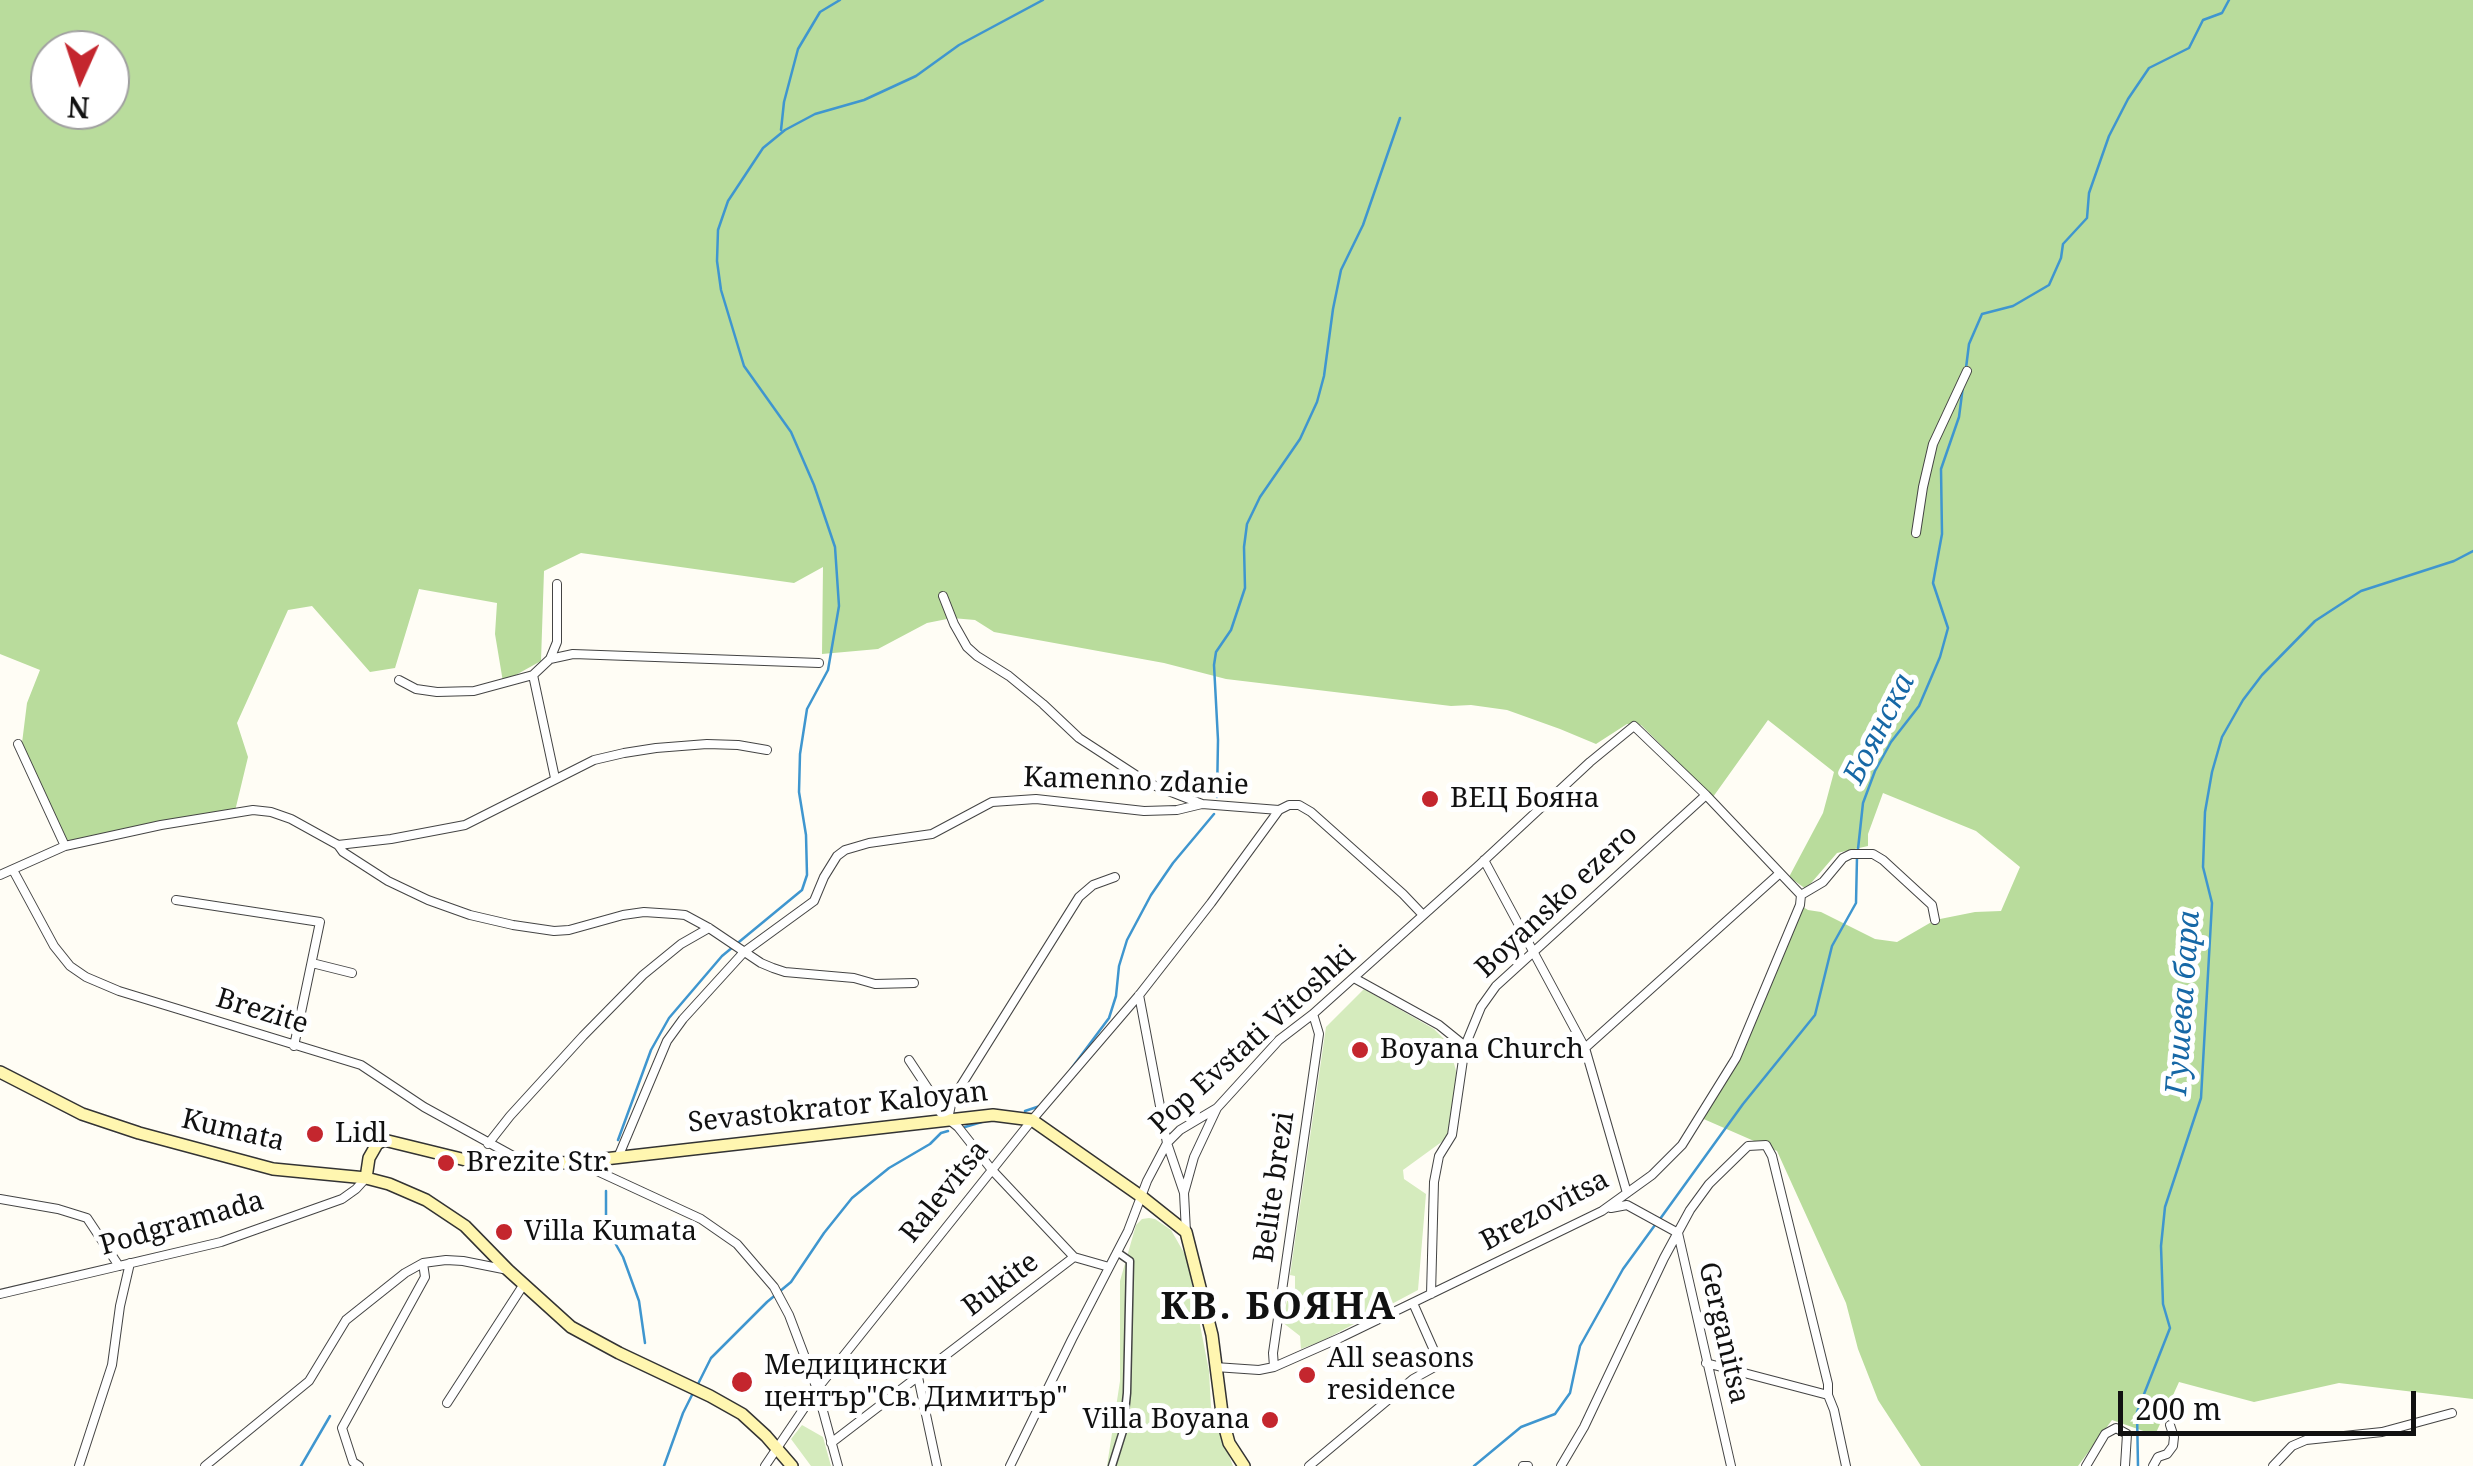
<!DOCTYPE html>
<meta charset="utf-8">
<style>
body{margin:0}
#map{position:relative;width:2473px;height:1466px;overflow:hidden;background:#fffdf5;font-family:"Noto Serif",serif}
canvas{display:block}
.north{position:absolute;left:30px;top:30px;width:100px;height:100px;box-sizing:border-box;background:#fff;border:2px solid #a0a0a0;border-radius:50%;rotate:183deg;font-size:28px;font-weight:700;line-height:40px;text-align:center;color:#111}
.north::after{content:'';display:block;margin:auto;width:35px;height:45px;background:#c4262e;clip-path:polygon(50% 0,100% 100%,50% 72%,0 100%)}
.scale{position:absolute;left:2118px;top:1391px;width:298px;height:45px;box-sizing:border-box;border:5px solid #111;border-top:0;padding-left:12px;font-size:30px;line-height:35px;white-space:nowrap;color:#111;-webkit-text-stroke:8px #fff;paint-order:stroke}
</style>
<div id="map">
<canvas width="2473" height="1466"></canvas>
<div class="north">N</div>
<div class="scale">200 m</div>
</div>
<script>
const ctx = document.querySelector('canvas').getContext('2d');
ctx.lineJoin = 'round';
function paint(path, color) {
  ctx.fillStyle = color;
  ctx.fill(path, 'evenodd');
}
function poly(rows) {
  const path = new Path2D();
  for (const r of rows) {
    path.moveTo(r[0], r[1]);
    for (let i = 2; i < r.length; i += 2) path.lineTo(r[i], r[i + 1]);
  }
  return path;
}
function strokePath(path, color, width, dash) {
  ctx.strokeStyle = color;
  ctx.lineWidth = width;
  ctx.lineCap = dash ? 'butt' : 'round';
  ctx.setLineDash(dash || []);
  ctx.stroke(path);
}
function drawText(font, color, halo, rows, align = 'center') {
  ctx.font = font + ' "Noto Serif",serif';
  ctx.lineWidth = 10;
  ctx.setLineDash([]);
  ctx.textBaseline = 'middle';
  ctx.strokeStyle = halo;
  ctx.fillStyle = color;
  for (const [text, x, y, turn = 0] of rows) {
    ctx.save();
    ctx.translate(x, y);
    ctx.rotate((+turn || 0) * Math.PI / 180);
    ctx.textAlign = isNaN(turn) ? turn : align;
    if (halo) ctx.strokeText(text, 0, 0);
    ctx.fillText(text, 0, 0);
    ctx.restore();
  }
}
const green = poly([
 [1364,989,1434,1029,1448,1043,1457,1074,1447,1138,1403,1170,1404,1179,1426,1194,1418,1290,1322,1341,1301,1349,1300,1336,1282,1322,1287,1301,1291,1301,1295,1288,1295,1276,1290,1275,1326,1027],
 [1149,1218,1155,1219,1171,1230,1187,1258,1209,1371,1211,1407,1233,1466,1107,1466,1120,1381,1120,1281,1136,1225,1142,1219],
 [802,1425,823,1437,831,1466,811,1466,791,1439]
]);
const forest = poly([
 [0,0,2473,0,2473,1399,2339,1383,2254,1402,2179,1382,2155,1435,2112,1420,2078,1466,1921,1466,1878,1400,1858,1349,1846,1303,1777,1151,1699,1117,1736,1058,1800,905,1808,910,1821,912,1875,939,1897,942,1935,920,1975,912,2001,911,2020,867,1976,831,1883,793,1868,834,1868,846,1837,853,1806,889,1789,877,1823,813,1834,772,1768,720,1713,797,1641,725,1627,724,1596,744,1560,729,1507,710,1471,705,1451,706,1226,679,1164,663,994,632,975,620,952,618,927,623,878,649,822,654,823,567,794,583,581,553,544,571,541,661,503,682,495,634,497,603,419,589,395,668,370,672,312,606,288,610,237,723,248,757,235,811,65,846,22,743,27,703,40,670,0,654],
 [50,50,110,50,110,110,50,110]
]);
const stream = poly([
 [781,130,784,102,798,49,820,12,840,0],
 [1966,368,1969,344,1982,314,2013,306,2049,285,2061,258,2063,244,2087,218,2089,193,2109,136,2128,99,2149,68,2189,48,2203,20,2222,13,2229,0],
 [1217,797,1218,740,1214,665,1216,652,1231,630,1245,588,1244,547,1247,524,1260,497,1300,439,1317,402,1324,376,1333,309,1341,270,1363,225,1400,118],
 [1858,849,1863,803,1875,771,1891,742,1919,706,1940,657,1948,628,1933,583,1942,534,1941,469,1959,417,1963,386],
 [1071,1069,1109,1018,1116,996,1119,966,1127,940,1151,895,1173,863,1214,814],
 [1025,1111,1040,1106],
 [965,1127,985,1121],
 [618,1140,651,1050,669,1018,722,956,802,890,807,875,806,835,799,792,800,754,807,709,828,670,839,606,835,547,814,485,791,432,744,366,721,290,717,261,718,230,728,201,763,148,785,130,815,114,864,100,916,76,959,45,1043,0],
 [606,1191,606,1227,623,1257,639,1301,645,1343],
 [1660,1219,1743,1104,1815,1015,1832,946,1856,903,1857,857],
 [697,1386,711,1358,767,1302,791,1282,824,1233,852,1198,889,1168,930,1144,941,1133,948,1131],
 [301,1466,330,1416],
 [664,1466,683,1413,693,1393],
 [1474,1466,1521,1427,1555,1414,1570,1393,1580,1346,1623,1269,1655,1225],
 [2138,1466,2137,1412,2170,1328,2163,1304,2161,1246,2165,1207,2201,1098,2212,903,2203,867,2205,812,2212,772,2222,737,2243,700,2262,675,2315,621,2361,591,2454,561,2473,551]
]);
const pedestrian = poly([
 [1112,1466,1123,1431,1127,1393,1130,1261,1117,1252]
]);
const minor = poly([
 [1916,533,1923,487,1933,444,1967,371],
 [943,596,954,624,967,647,977,656,1009,676,1043,704,1079,738,1148,783,1202,804],
 [550,659,557,642,557,584],
 [533,675,555,778],
 [399,680,416,689,437,692,474,691,533,675,550,659,573,654,819,663],
 [18,744,65,846],
 [338,845,391,839,465,825,594,760,624,753,656,748,707,744,738,745,767,750],
 [1484,860,1585,1048,1627,1193],
 [13,870,54,946,70,966,86,977,119,991,361,1065,424,1107,524,1162],
 [0,875,65,846,161,825,253,810,271,812,291,819,338,845,343,852,388,881,428,900,470,915,513,925,554,931,569,930,623,915,644,912,674,914,685,915,709,928,761,963,773,968,785,972,854,978,875,984,914,983],
 [1801,895,1823,882,1843,858,1851,854,1873,854,1883,860,1932,905,1935,920],
 [176,900,320,922,294,1046],
 [312,963,352,973],
 [1354,978,1439,1025,1465,1046],
 [1139,995,1167,1143,1184,1193],
 [1585,1048,1780,873],
 [909,1060,948,1119,958,1127,992,1170,1074,1257],
 [948,1119,952,1100,1079,897,1093,885,1115,877],
 [488,1144,510,1116,583,1036,643,975,681,944,709,928],
 [619,1155,667,1041,683,1019,744,952,814,901,824,877,837,856,845,850,869,843,932,834,992,802,1036,799,1144,811,1177,810,1202,804,1279,810,1289,805,1299,805,1311,812,1403,894,1423,915],
 [582,1164,701,1219,737,1244,774,1287,789,1315,817,1389,838,1466],
 [0,1199,58,1209,87,1218,119,1266],
 [1611,1208,1627,1205,1678,1233],
 [1186,1232,1184,1193,1194,1157,1217,1108],
 [1678,1233,1731,1466],
 [0,1294,221,1242,342,1199,356,1189,366,1178],
 [1431,1294,1434,1182,1439,1156,1452,1135,1465,1046,1481,1007,1496,986,1706,795],
 [1706,1363,1828,1395],
 [1215,1367,1259,1370,1274,1367,1342,1337,1602,1211,1652,1175,1682,1145,1736,1058,1800,905,1801,895],
 [1274,1367,1273,1353,1319,1034,1313,1014],
 [918,1377,937,1466],
 [447,1403,524,1284],
 [831,1443,1074,1257,1109,1267],
 [79,1466,112,1365,120,1306,130,1263],
 [205,1466,309,1381,346,1320,405,1273,423,1263,446,1260,463,1261,508,1270],
 [359,1466,353,1462,342,1428,425,1277,423,1263],
 [765,1466,817,1389,1032,1120,1140,994,1211,903,1279,810],
 [1010,1466,1072,1339,1128,1231,1147,1181,1167,1143,1180,1130,1217,1108,1279,1040,1313,1014,1477,867,1590,762,1634,726,1706,795,1801,895],
 [1309,1466,1413,1379,1440,1364,1413,1303],
 [1523,1466,1528,1466],
 [1561,1466,1584,1427,1664,1258,1690,1210,1709,1184,1748,1146,1766,1145,1772,1156,1828,1384,1828,1395,1834,1410,1846,1466],
 [2086,1466,2105,1434,2116,1428,2127,1434,2125,1466],
 [2153,1466,2158,1457,2167,1454,2173,1446,2174,1437,2170,1425],
 [2273,1466,2292,1446,2306,1440,2382,1432,2452,1413]
]);
const secondary = poly([
 [0,1072,82,1114,139,1133,273,1169,366,1178,389,1184,426,1200,465,1226,508,1270,571,1327,619,1353,710,1396,742,1414,766,1436,792,1466],
 [366,1178,369,1158,377,1144,384,1140,482,1164,507,1166,578,1162,993,1115,1032,1120,1142,1197,1186,1232,1212,1335,1223,1421,1229,1443,1244,1466]
]);
const markers = [
 [1430,799,10,"#c4262e"],
 [1360,1050,10,"#c4262e"],
 [315,1134,10,"#c4262e"],
 [446,1163,10,"#c4262e"],
 [504,1232,10,"#c4262e"],
 [1307,1375,10,"#c4262e"],
 [742,1382,12,"#c4262e"],
 [1270,1420,10,"#c4262e"]
];
const streetNames = [
 ["Kamenno zdanie",1136,782,2],
 ["Boyansko ezero",1557,902,-43],
 ["Brezite",262,1012,17],
 ["Pop Evstati Vitoshki",1253,1040,-42],
 ["Sevastokrator Kaloyan",838,1108,-6],
 ["Kumata",233,1131,13],
 ["Belite brezi",1275,1187,-82],
 ["Ralevitsa",945,1192,-51],
 ["Brezovitsa",1545,1211,-28],
 ["Podgramada",182,1224,-16],
 ["Bukite",1001,1285,-37],
 ["Gerganitsa",1723,1333,77]
];
const poiNames = [
 ["ВЕЦ Бояна",1450,799],
 ["Boyana Church",1380,1050],
 ["Lidl",335,1134],
 ["Brezite Str.",466,1163],
 ["Villa Kumata",524,1232],
 ["All seasons",1327,1359],
 ["residence",1327,1391],
 ["Медицински",764,1366],
 ["център\"Св. Димитър\"",764,1398],
 ["Villa Boyana",1250,1420,"right"]
];
const waterNames = [
 ["Боянска",1880,729,-63],
 ["Гушева бара",2184,1003,-86]
];
const districtNames = [
 ["КВ. БОЯНА",1279,1308]
];
paint(green, '#d5ebbd');
paint(forest, '#b9dc9c');
strokePath(stream, '#3f96cf', 2.5);
strokePath(pedestrian, '#444', 9);
strokePath(minor, '#444', 10);
strokePath(secondary, '#333', 14);
strokePath(pedestrian, '#fff', 6);
strokePath(minor, '#fff', 8);
strokePath(secondary, '#fff6b0', 11);
for (const [x, y, r, color] of markers) {
  const dot = new Path2D();
  dot.arc(x, y, r, 0, 2 * Math.PI);
  ctx.fillStyle = color;
  ctx.fill(dot);
  strokePath(dot, '#fff', 4);
}
drawText('28px', '#111', '#fff', streetNames);
drawText('28px', '#111', '#fff', poiNames, 'left');
drawText('italic 30px', '#1768a6', '#fff', waterNames);
ctx.letterSpacing = '2.5px';
drawText('bold 38px', '#111', '#fff', districtNames);
ctx.letterSpacing = '0px';
</script>
